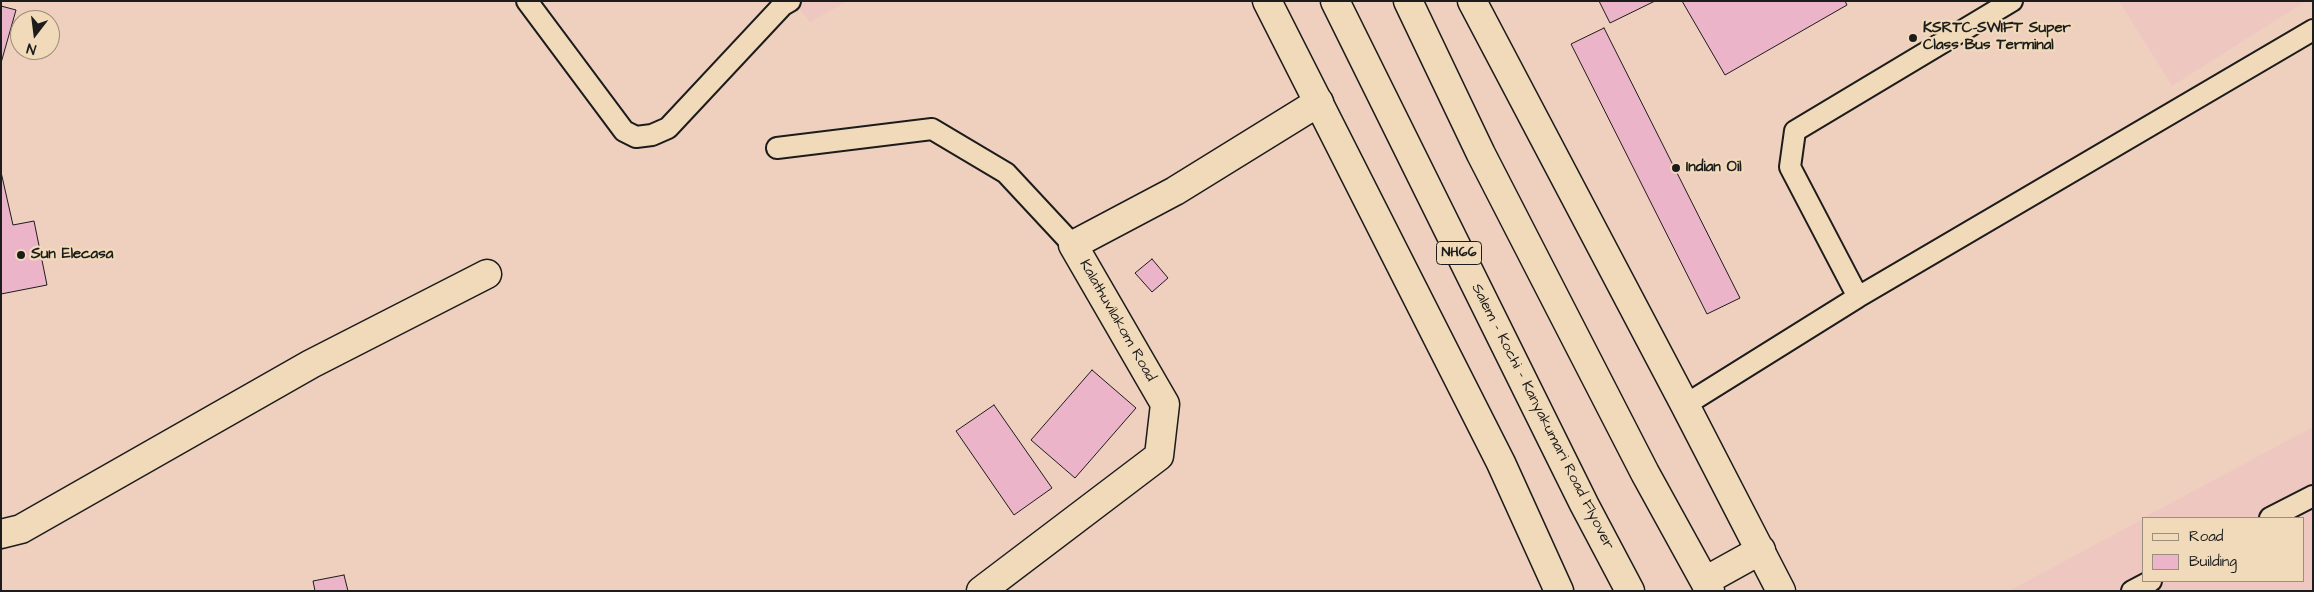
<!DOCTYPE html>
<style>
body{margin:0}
#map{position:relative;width:2314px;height:592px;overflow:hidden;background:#efcfbe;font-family:"Architects Daughter",sans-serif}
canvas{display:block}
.frame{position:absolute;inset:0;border:2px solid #1c1c1c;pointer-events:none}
.legend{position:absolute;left:2142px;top:517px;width:162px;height:65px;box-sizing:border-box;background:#f0dab9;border:1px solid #9b8e7a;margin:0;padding:6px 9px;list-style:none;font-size:15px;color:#1c1c1c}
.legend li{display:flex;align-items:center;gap:10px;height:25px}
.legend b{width:25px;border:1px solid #9b8e7a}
.north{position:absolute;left:10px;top:10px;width:50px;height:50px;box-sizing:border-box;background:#f0dab9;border:1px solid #9b8e7a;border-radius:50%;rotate:195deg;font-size:14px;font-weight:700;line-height:20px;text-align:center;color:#1c1c1c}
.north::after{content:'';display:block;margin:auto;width:18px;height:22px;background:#1c1c1c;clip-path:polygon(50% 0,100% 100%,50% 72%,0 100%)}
</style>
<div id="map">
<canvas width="2314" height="592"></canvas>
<div class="frame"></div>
<ul class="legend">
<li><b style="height:6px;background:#f0dab9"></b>Road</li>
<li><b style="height:14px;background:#ecb4c9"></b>Building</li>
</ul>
<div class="north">N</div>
</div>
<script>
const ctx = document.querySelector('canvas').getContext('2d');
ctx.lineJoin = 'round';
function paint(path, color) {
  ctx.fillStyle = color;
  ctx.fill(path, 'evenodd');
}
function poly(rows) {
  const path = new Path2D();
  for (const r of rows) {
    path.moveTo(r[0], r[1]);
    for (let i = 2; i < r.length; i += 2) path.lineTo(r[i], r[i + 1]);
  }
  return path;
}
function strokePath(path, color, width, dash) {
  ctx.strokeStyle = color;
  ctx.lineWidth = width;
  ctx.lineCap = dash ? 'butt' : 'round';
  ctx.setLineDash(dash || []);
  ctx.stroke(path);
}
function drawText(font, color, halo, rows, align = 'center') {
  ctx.font = font + ' "Architects Daughter",sans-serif';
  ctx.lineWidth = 4.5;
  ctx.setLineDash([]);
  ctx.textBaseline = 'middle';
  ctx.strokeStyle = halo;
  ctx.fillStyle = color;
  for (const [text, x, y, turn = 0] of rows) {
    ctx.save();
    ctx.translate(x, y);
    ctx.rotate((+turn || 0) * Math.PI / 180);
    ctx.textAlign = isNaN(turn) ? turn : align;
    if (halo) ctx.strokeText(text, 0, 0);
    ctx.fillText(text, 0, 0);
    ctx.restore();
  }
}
const built = poly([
 [793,1,848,1,810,22],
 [2119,1,2306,1,2172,86],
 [2313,427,2313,591,2009,591,2143,519,2143,581,2303,581,2303,518,2143,518]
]);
const building = poly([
 [1599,1,1655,1,1610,23,1599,1],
 [1682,1,1845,1,1847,5,1725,75,1682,1],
 [1,6,16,10,1,63,1,6],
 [1604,28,1740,298,1707,314,1571,44,1604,28],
 [1,172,13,225,34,221,47,285,1,294,1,172],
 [1152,259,1168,278,1152,292,1135,273,1152,259],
 [1092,370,1136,408,1075,478,1031,440,1092,370],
 [994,405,1052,488,1014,515,956,431,994,405],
 [344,575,348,591,315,591,313,581,344,575]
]);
const lane = poly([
 [527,1,624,131,636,137,652,135,668,128,783,5,790,1],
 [777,148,932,129,1006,173,1073,245],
 [1858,297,1790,167,1795,131,2012,1],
 [1685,405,1858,297,2313,30],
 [2270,518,2313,496],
 [2132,591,2151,581]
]);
const street = poly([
 [1,534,21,529,311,364,487,274],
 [981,591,1159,456,1165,404,1073,245,1175,191,1319,102]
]);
const secondary = poly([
 [1267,1,1501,463,1559,591],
 [1472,1,1685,405,1781,591]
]);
const highway = poly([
 [1335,1,1584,504,1630,591],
 [1408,1,1481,154,1645,473,1710,591],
 [1705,581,1761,550]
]);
const markers = [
 [1913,38,5,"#1c1c1c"],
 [1676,168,5,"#1c1c1c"],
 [21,255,5,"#1c1c1c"]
];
const shields = [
 [1459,253,45]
];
const shieldNames = [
 ["NH66",1459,253]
];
const poiNames = [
 ["KSRTC-SWIFT Super",1923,29],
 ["Class Bus Terminal",1923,46],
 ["Indian Oil",1686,168],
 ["Sun Elecasa",31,255]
];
const streetNames = [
 ["Kalathuvilakom Road",1117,321,60],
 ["Salem - Kochi - Kanyakumari Road Flyover",1542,417,63]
];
paint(built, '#eec7c1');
paint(building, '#ecb4c9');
strokePath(building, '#1c1c1c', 1);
strokePath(lane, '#1c1c1c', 24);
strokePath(street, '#1c1c1c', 31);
strokePath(secondary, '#1c1c1c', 31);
strokePath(highway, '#1c1c1c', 31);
strokePath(lane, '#f0dab9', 20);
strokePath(street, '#f0dab9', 28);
strokePath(secondary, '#f0dab9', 28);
strokePath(highway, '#f0dab9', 28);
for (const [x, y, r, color] of markers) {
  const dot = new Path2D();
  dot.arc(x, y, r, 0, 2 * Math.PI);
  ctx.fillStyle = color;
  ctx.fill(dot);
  strokePath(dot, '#f0dab9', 2);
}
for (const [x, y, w] of shields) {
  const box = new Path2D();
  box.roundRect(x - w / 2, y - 11.5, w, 23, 4);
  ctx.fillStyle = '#f0dab9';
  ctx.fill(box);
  strokePath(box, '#1c1c1c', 1);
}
drawText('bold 14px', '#1c1c1c', null, shieldNames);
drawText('bold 15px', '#1c1c1c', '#f0dab9', poiNames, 'left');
drawText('15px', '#1c1c1c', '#f0dab9', streetNames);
</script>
